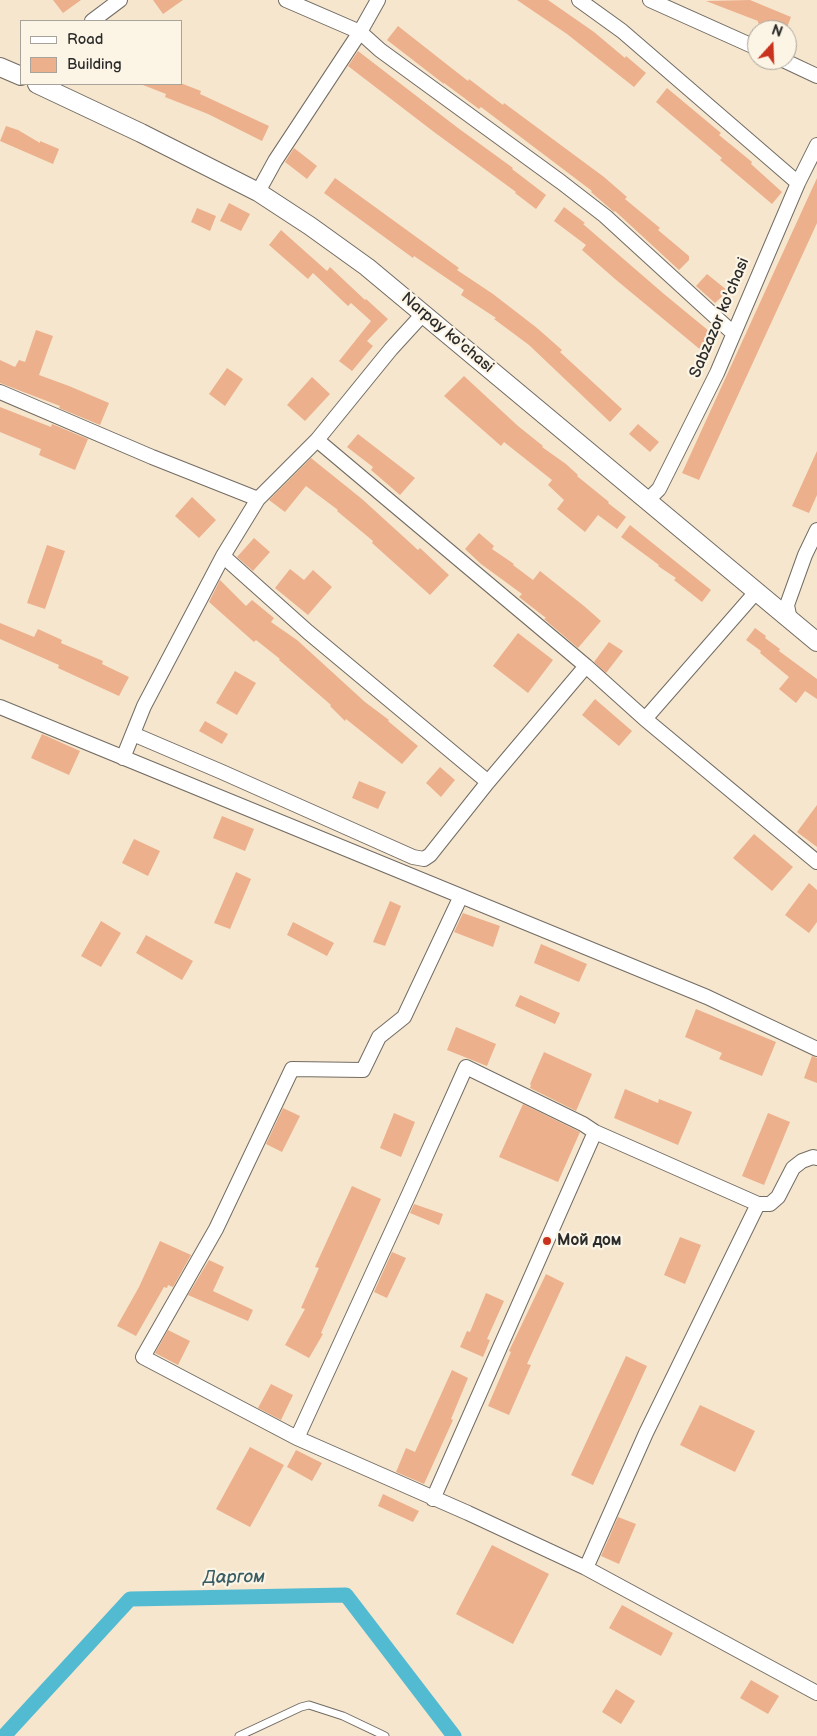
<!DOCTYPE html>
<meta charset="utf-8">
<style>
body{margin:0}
#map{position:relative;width:817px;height:1736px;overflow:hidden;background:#f6e6cd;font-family:"Balsamiq Sans",sans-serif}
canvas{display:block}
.legend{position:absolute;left:20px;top:20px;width:162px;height:65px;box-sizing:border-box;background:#fcf5e5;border:1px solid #a8a49b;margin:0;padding:6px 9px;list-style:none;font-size:15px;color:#2b2b2b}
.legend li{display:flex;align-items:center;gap:10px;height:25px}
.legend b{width:25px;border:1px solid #a8a49b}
.north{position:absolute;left:747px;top:20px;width:50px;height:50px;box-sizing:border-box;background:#fcf5e5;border:1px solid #a8a49b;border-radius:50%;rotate:20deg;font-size:14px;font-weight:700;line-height:20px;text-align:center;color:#2b2b2b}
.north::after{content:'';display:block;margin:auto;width:18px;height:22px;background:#c8321e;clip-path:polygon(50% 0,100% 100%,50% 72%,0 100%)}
</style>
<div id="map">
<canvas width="817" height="1736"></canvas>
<ul class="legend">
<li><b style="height:6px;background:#fff"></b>Road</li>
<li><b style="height:14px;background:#ecb08d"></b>Building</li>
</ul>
<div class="north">N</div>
</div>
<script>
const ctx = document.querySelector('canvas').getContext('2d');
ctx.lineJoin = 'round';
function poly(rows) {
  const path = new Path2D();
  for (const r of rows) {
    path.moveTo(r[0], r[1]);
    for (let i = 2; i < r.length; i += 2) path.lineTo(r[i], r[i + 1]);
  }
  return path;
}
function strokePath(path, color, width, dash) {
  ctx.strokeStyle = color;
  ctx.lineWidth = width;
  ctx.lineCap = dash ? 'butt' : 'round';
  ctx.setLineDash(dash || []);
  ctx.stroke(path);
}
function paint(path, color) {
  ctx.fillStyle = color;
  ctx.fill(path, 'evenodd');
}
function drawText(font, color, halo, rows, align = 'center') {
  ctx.font = font + ' "Balsamiq Sans",sans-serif';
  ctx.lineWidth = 4.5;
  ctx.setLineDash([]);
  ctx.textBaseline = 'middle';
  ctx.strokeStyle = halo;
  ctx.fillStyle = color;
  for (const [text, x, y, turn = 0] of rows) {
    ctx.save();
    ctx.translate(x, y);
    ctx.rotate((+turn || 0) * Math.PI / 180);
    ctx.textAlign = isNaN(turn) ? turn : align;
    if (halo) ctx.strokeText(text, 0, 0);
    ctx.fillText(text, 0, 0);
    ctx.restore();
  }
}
const canal = poly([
 [4,1736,130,1599,346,1595,454,1736]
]);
const building = poly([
 [53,0,81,0,63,13],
 [153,0,183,0,163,14],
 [517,0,548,0,594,32,625,58,626,56,646,73,634,87,567,34],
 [750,0,791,17,786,30,774,30,758,23,758,21,706,1],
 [398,26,468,81,469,79,503,105,504,103,604,177,627,197,625,199,660,228,658,230,689,256,689,260,679,270,615,211,614,212,591,192,592,191,481,107,479,109,444,83,444,84,387,40],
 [358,51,458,128,513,168,512,169,546,195,536,209,515,193,516,192,434,132,348,66],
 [143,84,183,84,201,91,200,94,269,126,262,141,208,114,165,97,166,94,143,85],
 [667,88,721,133,719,135,752,162,751,164,782,192,772,204,720,160,722,158,656,102],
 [6,126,18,130,40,143,40,141,59,149,53,164,0,141],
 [294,148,317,166,307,179,285,162],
 [335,178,459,268,457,270,493,294,537,328,562,350,560,352,622,409,610,422,529,345,494,319,496,318,461,295,464,290,414,256,413,258,324,193],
 [817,178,817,223,699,480,682,473],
 [229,203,250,214,241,231,220,221],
 [564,207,585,223,583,224,664,294,715,336,702,351,615,279,582,250,586,245,554,221],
 [197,208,216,216,210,231,191,222],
 [281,230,327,271,330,267,365,300,366,299,388,319,367,341,373,346,352,371,339,361,371,321,351,303,348,306,313,273,308,279,269,245],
 [707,274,728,291,715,303,696,286],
 [36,330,53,336,39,375,69,386,109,403,100,425,59,408,60,406,0,383,0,360,15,367,19,360,25,362],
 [227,368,243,379,225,406,209,394],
 [464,376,518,426,543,446,542,447,566,464,578,475,577,476,609,502,608,503,626,517,617,529,598,515,585,532,557,509,564,500,548,485,552,480,504,442,501,446,444,396],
 [312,377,330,394,305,421,287,405],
 [0,407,51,427,52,424,88,439,75,470,39,455,41,449,0,432],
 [638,424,659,442,650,452,629,434],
 [358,434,415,478,400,495,371,470,373,467,347,447],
 [817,451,817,495,809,513,792,506],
 [311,458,362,499,418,550,420,548,449,575,430,595,372,543,373,541,337,511,338,510,306,486,285,512,269,500],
 [192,497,216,520,199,538,175,516],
 [630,525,711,590,702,602,674,580,676,578,658,566,659,565,621,537],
 [479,533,494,546,492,549,514,564,513,565,533,580,540,571,584,606,601,621,578,648,544,619,546,618,519,597,522,594,481,564,465,549],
 [254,538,270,552,253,571,237,557],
 [47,545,65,551,45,609,27,603],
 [290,569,304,580,313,570,332,587,308,615,275,588],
 [220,580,246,606,252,600,274,618,271,622,297,640,365,702,389,720,388,721,418,746,402,764,346,719,345,721,330,706,331,705,279,660,280,659,256,640,254,642,209,602],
 [0,623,34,637,38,629,62,640,61,643,103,661,102,664,129,677,119,696,58,668,59,665,0,639],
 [755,628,766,636,765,638,780,649,779,651,817,679,817,699,805,691,796,703,779,689,789,677,760,653,761,651,746,640],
 [518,633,553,660,528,693,493,666],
 [609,642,623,651,606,673,594,662],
 [235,671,256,683,237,715,216,703],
 [595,699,632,731,619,746,582,715],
 [205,721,228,734,222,744,199,731],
 [42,734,80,751,69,775,31,758],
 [440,767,455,780,441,797,426,783],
 [359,781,386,792,378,809,352,798],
 [817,805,817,847,797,832],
 [222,816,254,829,245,851,213,838],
 [754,834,793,867,772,891,733,858],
 [134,839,160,851,148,876,122,863],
 [236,872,251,879,230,929,214,923],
 [809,883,817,890,817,922,809,933,785,915],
 [390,901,401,906,385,946,373,942],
 [463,913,500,926,493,947,454,932],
 [101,921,121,933,101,967,81,956],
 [293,922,334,943,327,956,287,935],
 [146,935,193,961,182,980,136,953],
 [541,944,587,964,579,982,534,963],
 [520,995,560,1013,555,1024,515,1006],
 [696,1009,776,1042,762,1076,719,1059,722,1053,685,1037],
 [456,1027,496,1044,487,1066,447,1050],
 [544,1052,592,1074,576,1111,530,1088,531,1085,530,1084],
 [812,1056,817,1058,817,1083,804,1078],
 [625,1089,658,1103,659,1099,692,1112,678,1145,614,1118],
 [523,1104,580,1132,558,1182,499,1157],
 [283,1108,300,1116,282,1152,266,1144],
 [394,1113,415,1122,401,1157,380,1148],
 [768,1113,790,1122,764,1185,742,1176],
 [352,1186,381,1199,321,1333,323,1334,309,1358,285,1345,305,1309,301,1308,319,1268,315,1267],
 [414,1204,443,1214,439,1225,410,1213],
 [680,1237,701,1245,685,1284,664,1275],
 [160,1241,191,1255,173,1287,168,1285,167,1288,164,1287,136,1336,117,1326,139,1287],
 [392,1252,406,1258,387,1298,374,1292],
 [209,1260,224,1267,213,1291,253,1310,248,1321,188,1295],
 [546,1274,564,1283,527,1364,531,1365,509,1415,488,1406,511,1352,509,1351],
 [486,1293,504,1301,487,1339,490,1340,483,1357,460,1347,467,1331,470,1332],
 [168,1330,190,1341,178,1365,155,1353],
 [626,1356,647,1366,593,1485,571,1475],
 [452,1370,468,1378,451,1419,453,1420,424,1484,396,1472,406,1448,415,1452],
 [271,1384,293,1395,281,1420,258,1408],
 [700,1405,755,1431,735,1472,680,1445],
 [250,1447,284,1465,250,1527,216,1509],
 [296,1450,322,1463,312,1481,287,1467],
 [383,1494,419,1511,413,1522,378,1506],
 [618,1517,636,1524,619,1564,601,1556],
 [492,1545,549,1574,513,1644,456,1614],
 [622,1605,673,1633,661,1656,609,1628],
 [751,1680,779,1696,768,1714,740,1698],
 [616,1689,635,1701,621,1724,602,1712]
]);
const service = poly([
 [239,1736,301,1707,309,1705,343,1716,385,1736]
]);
const minor = poly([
 [286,0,360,32,380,50,561,182,605,216,733,333],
 [579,0,622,31,798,183],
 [650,0,757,48],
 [92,21,120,0],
 [783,60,817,76],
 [258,192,275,161,360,32,378,0],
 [0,392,152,457,258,499],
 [317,440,586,666,645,719,817,862],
 [648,500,659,489,717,373,798,183,817,145],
 [223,556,308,632,488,782,586,666],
 [790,620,787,605,805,555,817,530],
 [0,707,707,997,817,1049],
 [645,719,756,592],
 [133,734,222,772,413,857,424,859,430,855,488,782],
 [123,758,144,706,223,556,258,499,317,440,391,349,423,314],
 [461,896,404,1017,379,1037,363,1070,292,1069,216,1229,143,1357,297,1438,409,1194,466,1067,583,1124,595,1132,758,1204,770,1204,778,1197,793,1168,802,1161,813,1157,817,1158],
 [758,1204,646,1433,586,1568,817,1693],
 [297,1438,468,1513,586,1568],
 [433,1499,595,1132]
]);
const tertiary = poly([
 [0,67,21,76],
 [37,84,141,133,258,192,310,226,367,267,817,642]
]);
const markers = [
 [547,1241,5,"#c8321e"]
];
const streetNames = [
 ["Sabzazor ko'chasi",720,318,-67],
 ["Narpay ko'chasi",447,333,40]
];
const poiNames = [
 ["Мой дом",557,1241]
];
const waterNames = [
 ["Даргом",234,1578,-1]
];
strokePath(canal, '#53bbd1', 15);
paint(building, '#ecb08d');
strokePath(service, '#726c64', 9);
strokePath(minor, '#726c64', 16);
strokePath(tertiary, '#726c64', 20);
strokePath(service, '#fff', 7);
strokePath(minor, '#fff', 14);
strokePath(tertiary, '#fff', 18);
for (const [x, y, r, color] of markers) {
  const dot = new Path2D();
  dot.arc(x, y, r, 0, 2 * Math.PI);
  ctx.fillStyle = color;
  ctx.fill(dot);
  strokePath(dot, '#fcf5e5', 2);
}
drawText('16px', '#2b2b2b', '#fcf5e5', streetNames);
drawText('bold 16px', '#2b2b2b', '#fcf5e5', poiNames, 'left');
drawText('italic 18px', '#395d65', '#fcf5e5', waterNames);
</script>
